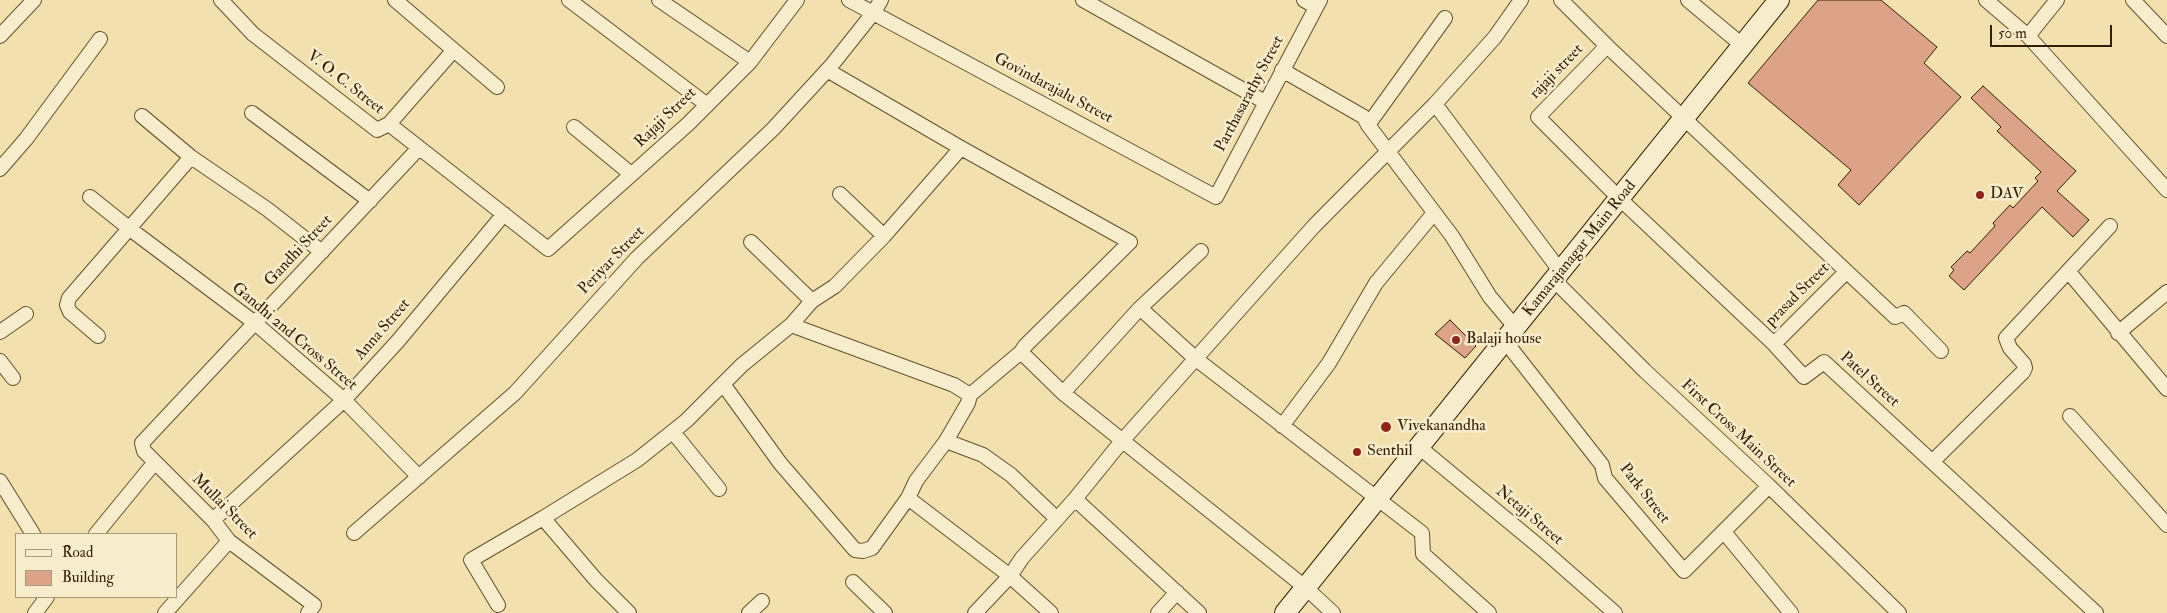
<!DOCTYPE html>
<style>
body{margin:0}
#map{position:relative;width:2167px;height:613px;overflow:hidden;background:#f2e1af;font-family:"IM FELL Double Pica",serif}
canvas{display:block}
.legend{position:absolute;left:15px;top:533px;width:162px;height:65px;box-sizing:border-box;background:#f7eccb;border:1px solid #a99a7a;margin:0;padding:6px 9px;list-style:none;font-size:15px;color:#341e00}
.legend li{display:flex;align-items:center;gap:10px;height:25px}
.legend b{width:25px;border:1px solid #a99a7a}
.scale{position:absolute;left:1990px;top:25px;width:122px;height:22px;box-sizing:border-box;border:2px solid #341e00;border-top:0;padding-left:6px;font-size:15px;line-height:18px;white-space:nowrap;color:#341e00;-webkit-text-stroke:4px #f7eccb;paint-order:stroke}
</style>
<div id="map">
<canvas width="2167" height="613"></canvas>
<ul class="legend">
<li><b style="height:6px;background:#f7eccb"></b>Road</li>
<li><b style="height:14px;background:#dca388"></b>Building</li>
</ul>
<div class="scale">50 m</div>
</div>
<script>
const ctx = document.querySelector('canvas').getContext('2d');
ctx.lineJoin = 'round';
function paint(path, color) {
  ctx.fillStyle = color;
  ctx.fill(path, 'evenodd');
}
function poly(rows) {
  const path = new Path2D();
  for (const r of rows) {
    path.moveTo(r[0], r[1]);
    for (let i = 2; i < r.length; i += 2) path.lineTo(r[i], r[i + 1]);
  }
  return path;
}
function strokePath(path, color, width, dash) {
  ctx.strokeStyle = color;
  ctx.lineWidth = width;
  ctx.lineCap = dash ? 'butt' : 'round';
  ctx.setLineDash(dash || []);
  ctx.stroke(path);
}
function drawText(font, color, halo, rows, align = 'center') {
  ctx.font = font + ' "IM FELL Double Pica",serif';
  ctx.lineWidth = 5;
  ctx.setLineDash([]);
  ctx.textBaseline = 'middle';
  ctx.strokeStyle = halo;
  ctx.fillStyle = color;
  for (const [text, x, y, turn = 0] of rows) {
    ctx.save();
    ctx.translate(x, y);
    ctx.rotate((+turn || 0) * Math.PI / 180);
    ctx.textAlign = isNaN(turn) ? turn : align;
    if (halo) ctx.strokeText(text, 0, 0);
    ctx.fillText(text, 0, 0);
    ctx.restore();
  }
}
const building = poly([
 [1818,0,1881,0,1937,47,1924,63,1961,97,1859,205,1838,185,1851,170,1748,83,1818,0],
 [1983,86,2076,171,2057,191,2089,220,2073,237,2042,207,1964,290,1949,276,1954,270,1951,267,1967,251,1970,253,1995,226,1993,223,2010,205,2013,208,2038,181,2035,178,2041,172,1997,131,2001,127,1971,98,1983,86],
 [1450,320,1476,346,1465,358,1435,334,1450,320]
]);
const street = poly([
 [221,0,253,34,377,130,389,124,548,249,688,124,750,62,797,0],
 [395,0,497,87],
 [569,0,706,104],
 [659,0,750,62],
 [849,0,1216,197,1320,0],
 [1083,0,1265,102],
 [1304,0,1316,7],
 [1561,0,1607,46],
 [1688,0,1742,45],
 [1986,0,2028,36,2167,190],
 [2133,0,2167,36],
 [0,36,34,0],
 [2028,36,2057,0],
 [827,70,961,148,1130,242,1025,346,1021,352,970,395],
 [1282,70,1364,117,1368,125,1452,236,1490,297,1516,328],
 [1435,104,1561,272],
 [252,113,370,201],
 [142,116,191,157,267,209,322,252],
 [389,124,453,51],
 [1368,125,1445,18],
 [574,127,631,174],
 [0,169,26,139,100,39],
 [840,194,884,236],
 [90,197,130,229,255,323,344,400,419,477],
 [2068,271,2167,389],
 [1554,280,1645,371,1769,486,1899,613],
 [812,301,835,286,884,236,961,148],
 [1140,308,1196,359,1422,533,1423,554,1489,613],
 [0,332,26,314],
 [2118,333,2167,292],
 [98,336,70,312,67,305,69,298,191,157],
 [1505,341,1602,465,1605,478,1684,571,1769,486],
 [1774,344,1846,272],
 [1941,351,1904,313,1895,317,1607,46,1538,117,1620,199,1774,344,1804,377,1824,362,2096,613],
 [1021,352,1063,393,1306,588,1333,613],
 [0,361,13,378],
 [723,384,780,463,855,550,863,551,872,548,908,498,916,481,946,441,968,403,970,395,954,385,791,325],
 [1063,393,1140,308,1201,251],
 [2070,416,2167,525],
 [1282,426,1329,363,1376,283,1434,213],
 [673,432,719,489],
 [946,441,983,455,1011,475,1056,518],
 [1419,447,1541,548,1615,613],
 [1933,461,2023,372,2025,368,2024,364,2010,348,2006,338,2110,226],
 [0,481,33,534],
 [908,498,1010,576,975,613],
 [1075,499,1199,613],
 [543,518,637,460,686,421,742,365,791,325,812,301,751,242],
 [213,520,344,400,398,341,504,214],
 [1724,532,1791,613],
 [354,533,515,393,637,258,773,129,831,66,874,12,881,0],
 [96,534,155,462],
 [853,582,885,613],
 [498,605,471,560,543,518,596,580,629,613],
 [35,613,47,597],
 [165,613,229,541],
 [308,613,314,605,229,541,213,520,144,451,142,443,419,148],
 [749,613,762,601],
 [1051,613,1010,576,1022,558,1075,499,1122,441,1314,226,1435,104,1495,37,1521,0],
 [1158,613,1177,592]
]);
const secondary = poly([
 [1285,613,1779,0]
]);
const markers = [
 [1980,195,5,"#8f2418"],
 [1456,340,5,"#8f2418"],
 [1386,427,6,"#8f2418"],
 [1357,452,5,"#8f2418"]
];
const streetNames = [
 ["rajaji street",1557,72,-46],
 ["V. O. C. Street",345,83,38],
 ["Govindarajalu Street",1053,89,28],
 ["Parthasarathy Street",1250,94,-62],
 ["Rajaji Street",666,118,-44],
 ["Kamarajanagar Main Road",1580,249,-51],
 ["Gandhi Street",299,251,-47],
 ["Periyar Street",612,261,-46],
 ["prasad Street",1798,295,-45],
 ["Anna Street",383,330,-49],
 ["Gandhi 2nd Cross Street",294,337,40],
 ["Patel Street",1869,380,42],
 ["First Cross Main Street",1738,434,43],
 ["Park Street",1644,494,52],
 ["Mullai Street",224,507,45],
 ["Netaji Street",1529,516,40]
];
const poiNames = [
 ["DAV",1990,195],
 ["Balaji house",1466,340],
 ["Vivekanandha",1397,427],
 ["Senthil",1367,452]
];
paint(building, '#dca388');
strokePath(building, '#341e00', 1);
strokePath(street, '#644f2c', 16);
strokePath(secondary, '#341e00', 22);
strokePath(street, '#f7eccb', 14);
strokePath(secondary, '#f7eccb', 20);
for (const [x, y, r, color] of markers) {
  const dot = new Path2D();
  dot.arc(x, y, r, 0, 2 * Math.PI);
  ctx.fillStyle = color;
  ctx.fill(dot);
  strokePath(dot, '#f7eccb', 2);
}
drawText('16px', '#341e00', '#f7eccb', streetNames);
drawText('16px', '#341e00', '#f7eccb', poiNames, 'left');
</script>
